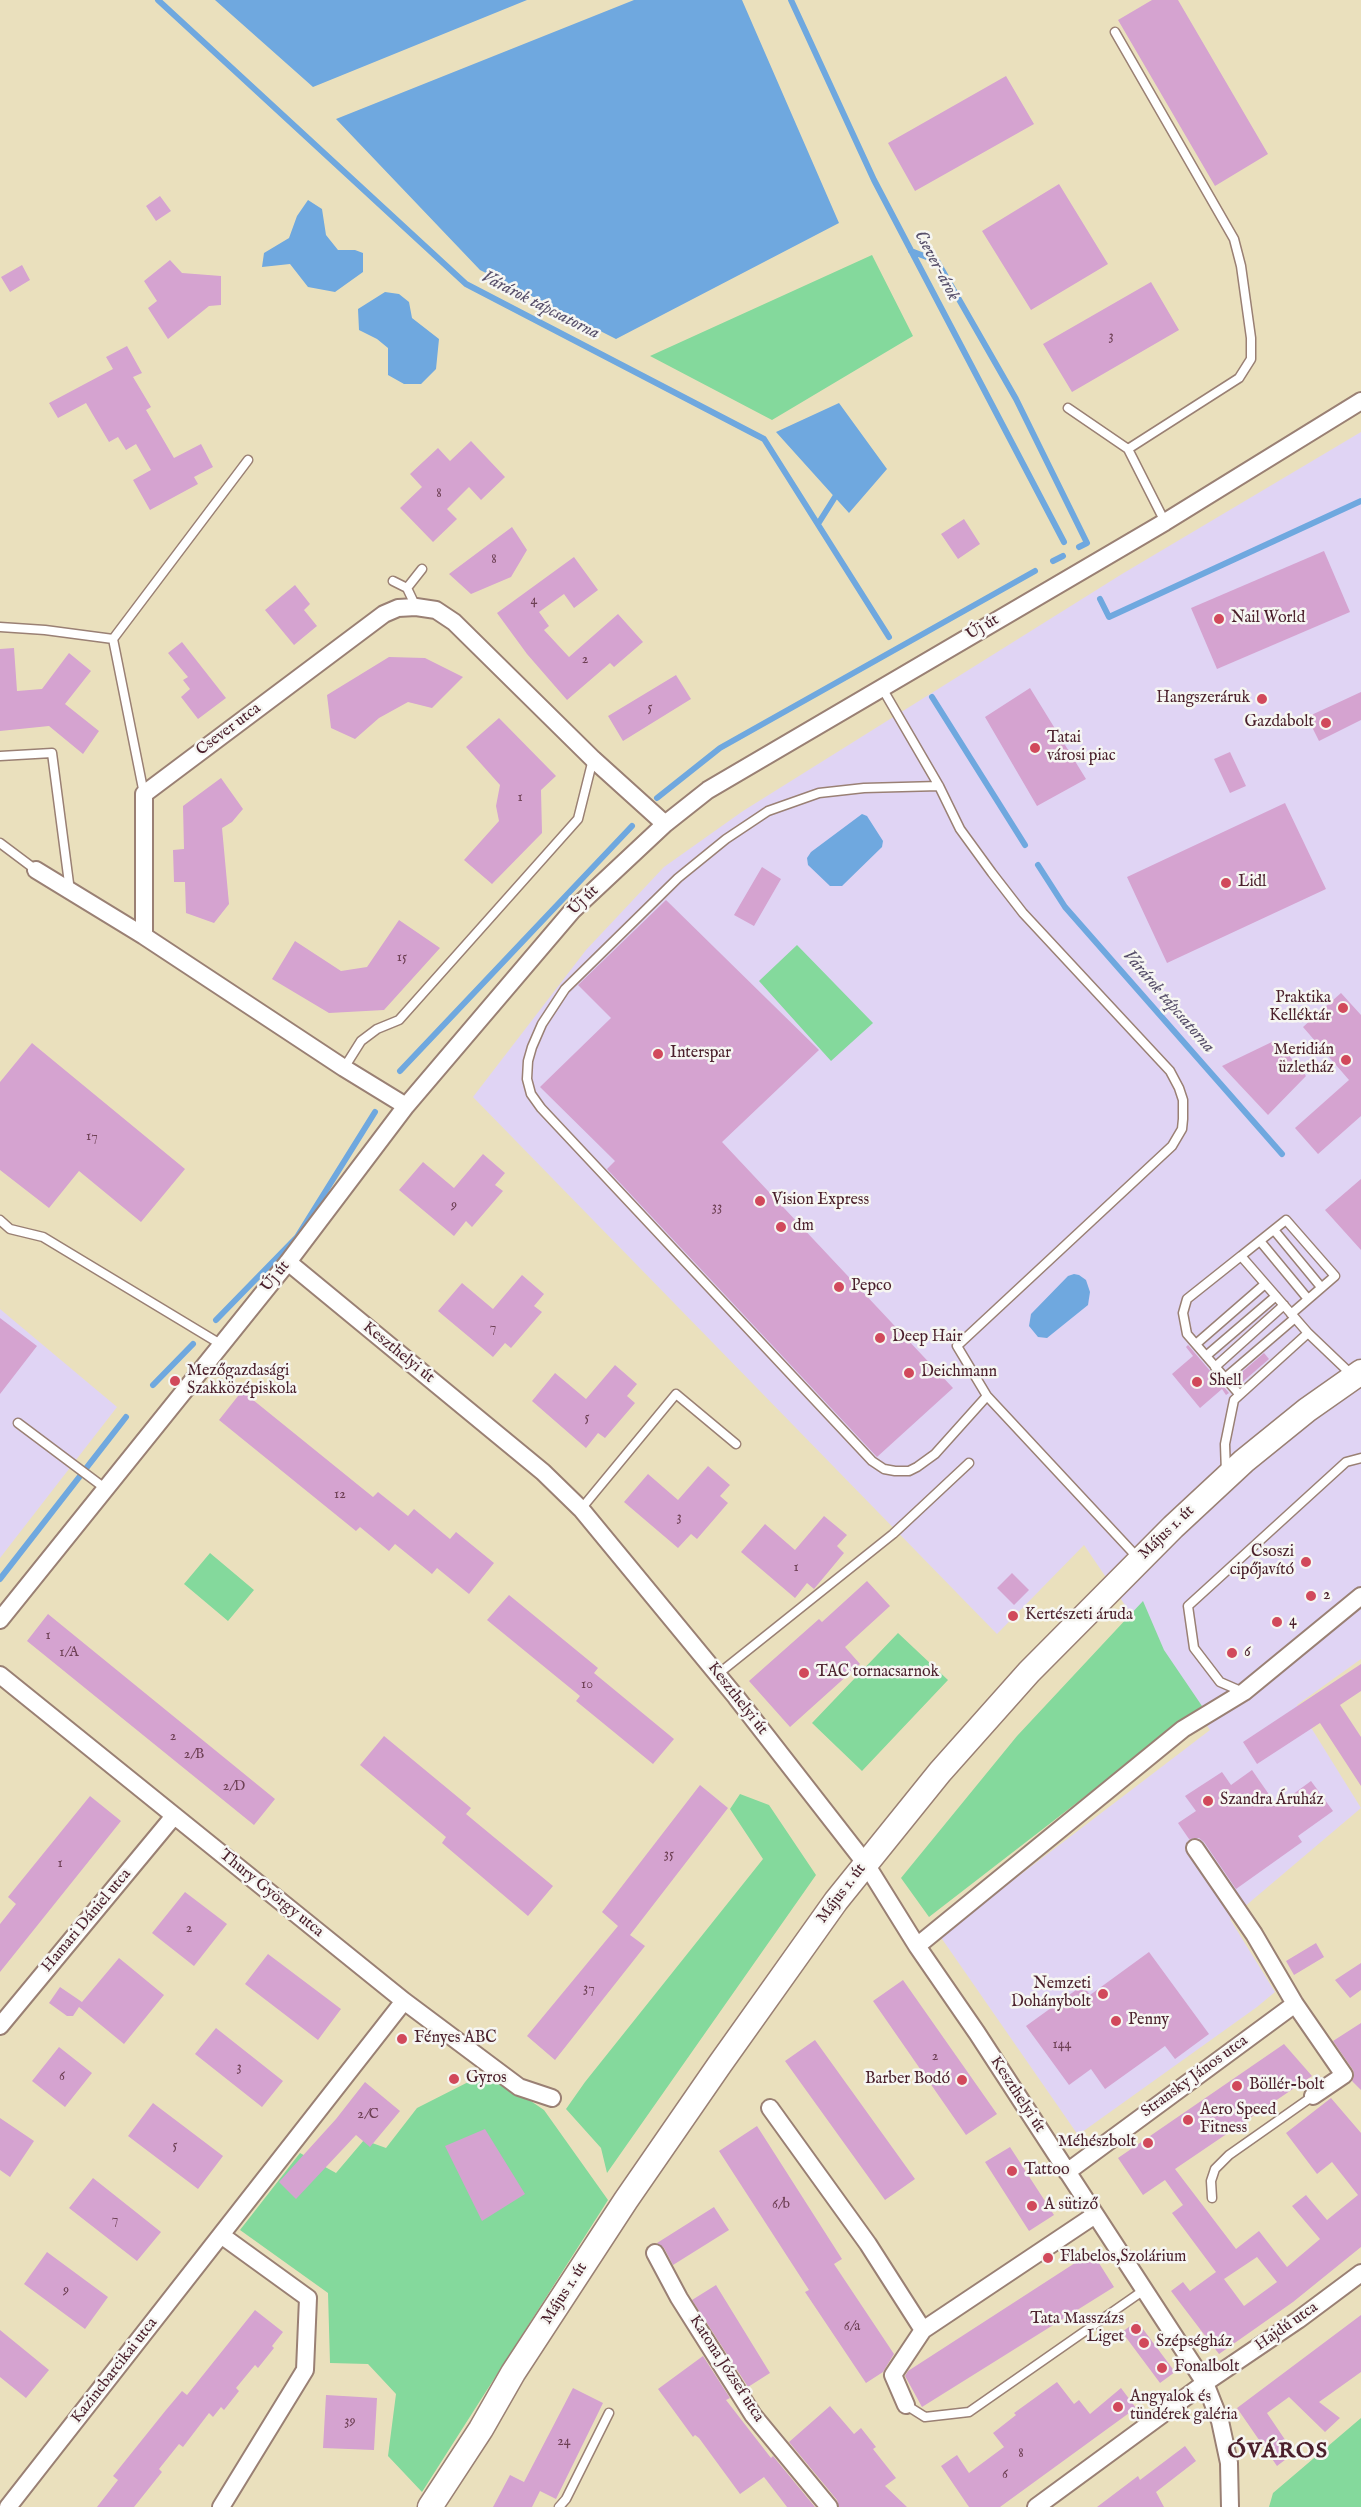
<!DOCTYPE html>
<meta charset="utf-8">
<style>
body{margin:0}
canvas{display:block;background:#eae0bd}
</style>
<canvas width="1361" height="2507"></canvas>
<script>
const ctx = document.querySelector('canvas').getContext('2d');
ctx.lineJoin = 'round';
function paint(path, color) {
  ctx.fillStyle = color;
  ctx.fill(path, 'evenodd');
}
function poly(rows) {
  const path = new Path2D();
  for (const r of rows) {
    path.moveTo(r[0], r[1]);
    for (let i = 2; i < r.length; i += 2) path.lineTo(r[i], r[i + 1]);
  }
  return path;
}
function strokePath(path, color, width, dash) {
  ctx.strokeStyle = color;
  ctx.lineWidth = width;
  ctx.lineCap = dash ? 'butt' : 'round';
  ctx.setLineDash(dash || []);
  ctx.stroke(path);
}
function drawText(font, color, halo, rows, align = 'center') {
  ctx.font = font + ' "IM FELL English",serif';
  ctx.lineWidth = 5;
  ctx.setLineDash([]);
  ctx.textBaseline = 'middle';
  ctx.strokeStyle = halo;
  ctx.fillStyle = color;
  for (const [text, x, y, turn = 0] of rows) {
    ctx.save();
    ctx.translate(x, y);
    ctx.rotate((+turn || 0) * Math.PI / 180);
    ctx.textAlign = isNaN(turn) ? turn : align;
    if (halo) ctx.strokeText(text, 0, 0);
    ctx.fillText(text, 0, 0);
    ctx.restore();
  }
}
const built = poly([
 [1361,432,1361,1659,1297,1705,1361,1808,1230,1919,1275,1992,1257,2007,1078,2135,940,1936,1210,1730,1084,1545,997,1634,473,1097,586,950,664,867,743,811,1122,574],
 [0,1309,117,1407,0,1558]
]);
const green = poly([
 [872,255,913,336,772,420,650,356],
 [797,945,873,1023,831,1061,759,981],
 [210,1553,254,1590,228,1621,184,1584],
 [1143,1601,1164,1650,1202,1706,929,1917,901,1878,1017,1736],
 [898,1633,948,1680,862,1771,812,1723],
 [740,1794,769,1805,816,1875,607,2173,601,2148,566,2109,585,2082,763,1859,730,1809],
 [488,2072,544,2110,608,2200,422,2492,388,2456,396,2394,368,2364,330,2363,328,2293,240,2230,300,2153,336,2173,364,2140,386,2148,417,2108],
 [1361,2418,1361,2507,1269,2507,1273,2493]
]);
const water = poly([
 [215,0,527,0,313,87],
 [634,0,742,0,839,223,616,339,480,270,336,119],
 [308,200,322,209,326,235,338,250,355,250,363,253,363,272,335,292,308,287,290,264,262,267,264,253,289,238,297,216],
 [385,292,399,294,409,302,412,318,439,339,436,369,421,384,404,384,388,375,388,348,377,339,359,330,358,309],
 [839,403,887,469,849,513,776,432],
 [862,814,867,816,883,841,882,847,842,886,830,886,808,865,807,858,811,852],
 [1074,1274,1079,1275,1086,1280,1090,1292,1088,1305,1047,1338,1038,1337,1029,1326,1031,1314,1068,1276]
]);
const stream = poly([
 [158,0,466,284,764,439,889,637],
 [791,0,874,180,1064,542],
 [911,251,937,261,1016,399,1087,543,1079,547],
 [818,524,835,497],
 [1053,561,1063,556],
 [1100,599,1109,617,1361,501],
 [932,697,1025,845],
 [657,798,720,748,1035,571],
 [1038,865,1065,907,1282,1154],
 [400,1071,632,826],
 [216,1320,297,1237,375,1112],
 [153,1385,193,1344],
 [0,1579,126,1417]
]);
const building = poly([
 [1152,0,1178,0,1268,154,1215,186,1118,20],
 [1006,76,1034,124,915,191,888,143],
 [1059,184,1108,264,1031,310,982,231],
 [160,196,171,211,156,221,146,206],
 [170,260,182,273,221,276,221,305,209,306,168,339,148,308,157,301,144,281],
 [22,265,30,280,10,292,1,277],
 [1151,282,1179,330,1072,392,1043,344],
 [127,346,142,373,133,377,151,407,146,410,174,458,201,444,213,467,194,477,198,484,150,510,133,480,151,470,136,444,126,450,118,437,109,442,86,403,58,418,49,403,113,369,106,357],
 [471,441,505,477,481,500,469,487,447,509,457,519,433,542,400,508,422,487,410,474,438,448,450,461],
 [964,519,980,544,958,559,941,534],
 [512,527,527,550,511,577,471,594,449,574],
 [1324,551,1350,612,1217,669,1191,608],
 [574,557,598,590,574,608,564,594,539,612,549,626,544,630,569,657,618,614,643,642,614,667,610,663,567,700,527,654,497,613],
 [295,585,310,604,304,610,317,626,294,645,265,610],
 [182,642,226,698,198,719,181,697,190,689,183,680,188,677,168,653],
 [14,648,17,691,42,689,69,653,91,671,65,704,99,731,83,754,49,726,0,731,0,649],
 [389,657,425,658,463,677,432,708,408,702,379,718,355,739,331,728,327,695],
 [676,675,691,699,623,741,608,716],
 [1030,688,1086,779,1037,806,985,717],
 [1361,692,1361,720,1319,741,1307,717],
 [499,718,556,776,541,790,542,833,492,884,464,860,499,821,496,806,500,785,466,747],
 [1230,752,1246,786,1230,793,1214,759],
 [221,778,243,809,232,822,222,828,229,904,214,923,186,913,185,882,174,882,173,850,184,849,183,806],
 [1285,803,1326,889,1167,963,1127,877],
 [762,867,781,879,754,926,734,915],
 [666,900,819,1050,722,1142,953,1388,877,1457,607,1169,615,1161,540,1087,611,1018,578,985],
 [399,920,440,948,384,1010,329,1013,272,979,295,941,341,971,367,967],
 [1341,993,1361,1015,1361,1116,1318,1154,1295,1128,1349,1080,1303,1027],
 [1276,1040,1306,1076,1268,1115,1222,1066],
 [32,1043,185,1169,141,1222,79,1171,49,1208,0,1170,0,1082],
 [483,1154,505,1173,495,1185,503,1191,472,1227,466,1221,454,1236,399,1190,423,1162,454,1188],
 [1361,1179,1361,1250,1325,1210],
 [522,1275,544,1294,534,1306,542,1312,511,1348,505,1343,493,1357,438,1311,462,1283,493,1309],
 [0,1318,37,1346,0,1394],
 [1188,1345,1229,1393,1226,1395,1222,1389,1200,1408,1172,1374,1193,1356,1186,1347],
 [1264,1353,1269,1359,1239,1385,1234,1379],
 [615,1365,637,1384,627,1396,635,1403,605,1438,598,1433,586,1448,532,1401,555,1373,586,1399],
 [242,1391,373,1497,378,1492,408,1516,414,1509,450,1539,456,1532,494,1563,469,1594,437,1568,432,1574,395,1544,389,1551,360,1527,356,1531,219,1420],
 [708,1466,730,1485,720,1496,728,1503,697,1539,691,1534,678,1548,624,1502,648,1474,678,1500],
 [824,1516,847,1535,837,1546,844,1553,814,1589,807,1583,795,1598,741,1552,765,1524,795,1550],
 [1012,1573,1029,1590,1014,1605,997,1588],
 [867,1581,890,1606,845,1647,860,1664,790,1727,749,1681,819,1619,822,1622],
 [509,1595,598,1668,594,1673,674,1739,653,1764,576,1701,580,1696,487,1620],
 [48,1614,275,1799,254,1825,27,1641],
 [1361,1664,1361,1691,1340,1705,1361,1737,1361,1786,1320,1723,1257,1764,1243,1742],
 [384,1736,471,1808,466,1814,553,1886,528,1916,442,1843,446,1837,360,1765],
 [1252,1770,1277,1806,1311,1781,1333,1811,1298,1836,1302,1842,1236,1889,1204,1842,1199,1838,1189,1839,1178,1823,1196,1811,1185,1796,1222,1772,1231,1785],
 [700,1785,728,1808,630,1935,645,1946,555,2060,527,2036,618,1926,602,1912],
 [90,1796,121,1821,0,1972,0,1924,16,1904,8,1897],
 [185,1892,227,1924,194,1966,152,1933],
 [1316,1943,1324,1957,1294,1975,1286,1961],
 [1149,1952,1209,2034,1175,2059,1165,2046,1105,2089,1091,2069,1069,2085,1026,2026,1083,1985,1090,1995],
 [268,1954,341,2009,318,2040,245,1984],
 [119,1958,164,1995,124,2044,79,2007,73,2016,67,2016,49,2003,60,1987,82,2002],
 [1361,1963,1361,1990,1350,1998,1335,1980],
 [903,1980,997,2114,966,2135,873,2001],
 [1361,2023,1361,2090,1352,2081,1354,2075,1353,2070,1333,2041],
 [216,2028,283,2081,262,2107,195,2054],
 [815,2040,915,2179,885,2200,785,2061],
 [1284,2044,1312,2076,1175,2169,1236,2249,1259,2231,1287,2267,1320,2239,1292,2206,1306,2195,1327,2220,1358,2195,1332,2162,1317,2174,1286,2133,1331,2098,1361,2133,1361,2247,1293,2302,1219,2354,1171,2291,1183,2282,1190,2291,1216,2272,1172,2213,1183,2205,1165,2180,1143,2195,1118,2158],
 [1257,2257,1277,2282,1244,2306,1224,2279],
 [59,2047,92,2073,65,2107,32,2081],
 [365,2082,400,2111,370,2147,356,2135,296,2199,279,2182,336,2119],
 [153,2103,223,2156,198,2189,128,2136],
 [0,2118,34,2141,10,2177,0,2170],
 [757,2126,842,2259,834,2264,894,2354,883,2372,866,2383,805,2292,809,2290,719,2151],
 [485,2129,525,2194,482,2221,445,2146],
 [1010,2147,1054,2215,1029,2231,985,2162],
 [93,2178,161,2232,137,2261,69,2208],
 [714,2207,729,2230,673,2265,664,2248,657,2243],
 [47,2252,108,2297,85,2329,24,2284],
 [1092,2252,1114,2287,922,2407,905,2376,908,2371],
 [716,2285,770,2373,748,2387,692,2300],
 [255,2310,283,2332,272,2346,274,2348,258,2368,255,2365,236,2388,239,2391,224,2410,221,2407,213,2417,209,2413,183,2447,179,2444,159,2469,162,2472,134,2507,97,2507,118,2480,113,2476,166,2410,182,2391,187,2395],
 [1361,2315,1361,2372,1319,2402,1340,2418,1325,2432,1289,2397,1267,2413,1294,2453,1277,2466,1237,2408],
 [1137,2321,1175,2372,1160,2383,1122,2332],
 [0,2330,49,2370,26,2398,0,2377],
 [703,2356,730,2398,726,2400,771,2458,773,2456,815,2507,787,2507,764,2477,740,2494,699,2438,695,2435,693,2437,658,2389],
 [1057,2382,1074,2404,1079,2400,1090,2414,1121,2388,1136,2408,1000,2507,969,2507,941,2466,957,2455,969,2473,1004,2447,993,2433,1016,2415,1014,2413],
 [573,2388,603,2403,556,2499,540,2491,532,2507,493,2507,510,2475,524,2482],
 [326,2395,377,2398,374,2450,323,2448],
 [830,2406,854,2434,861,2428,876,2447,873,2449,896,2478,885,2486,907,2507,839,2507,837,2500,789,2442],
 [1185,2446,1196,2461,1156,2492,1164,2507,1097,2507,1138,2476,1140,2480]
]);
const service = poly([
 [1115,32,1234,239,1241,266,1251,338,1251,359,1239,378,1128,449],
 [1068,408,1128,449,1165,522],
 [393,581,407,588,416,607],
 [407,588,422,569],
 [0,627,45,630,113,639],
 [882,688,939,786,960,829,992,873,1023,913,1170,1071,1179,1088,1183,1100,1183,1119,1182,1129,1172,1146,957,1346,987,1396,1138,1558],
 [0,756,52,753,70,891],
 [939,786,864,788,819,793,768,811,726,839,678,878,565,989,542,1024,532,1047,528,1061,527,1079,531,1094,541,1108,872,1461,884,1469,895,1471,909,1471,917,1467,935,1454,987,1396],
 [144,794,113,639,248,460],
 [0,843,36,870],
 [344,1068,361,1041,377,1029,399,1020,578,819,593,759],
 [0,1220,10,1229,43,1237,222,1345],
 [1274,1230,1321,1287],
 [1260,1241,1308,1299],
 [1241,1256,1286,1220,1335,1276,1291,1314],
 [1196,1344,1265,1284],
 [1206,1356,1276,1296],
 [1215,1367,1284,1305],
 [1225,1378,1295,1318],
 [1239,1394,1187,1334,1183,1313,1187,1299,1241,1256,1308,1333,1352,1375],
 [18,1423,106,1489],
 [1226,1473,1225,1444,1234,1400,1308,1333],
 [581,1509,676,1394,736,1444],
 [718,1674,893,1534,969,1463],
 [1243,1692,1220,1682,1194,1648,1188,1606,1346,1462,1361,1458],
 [1212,2198,1211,2181,1215,2169,1229,2155,1313,2096],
 [906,2405,925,2417,969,2412,1144,2290],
 [559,2507,566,2499,609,2413]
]);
const minor = poly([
 [36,870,144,936],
 [406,1106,344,1068,144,936,144,794,384,614,398,608,416,607,436,610,454,622,593,759,665,824],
 [288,1262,543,1472,581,1509,736,1697,866,1864,917,1946,977,2033,1205,2383,1220,2421,1229,2463,1230,2507],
 [0,1620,288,1262,406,1106,572,911,665,824,708,790,1165,522,1361,401],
 [0,1675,404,2001,519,2087,552,2098],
 [1195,1848,1254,1934,1295,2004,1344,2075,1313,2096],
 [917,1946,1183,1729,1244,1692,1361,1596],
 [0,2026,174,1816],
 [770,2108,868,2244,923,2330,1095,2215],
 [1067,2172,1295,2004],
 [655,2253,679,2298,753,2415,829,2507],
 [906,2405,893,2375,923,2330],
 [8,2507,404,2001],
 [221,2507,305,2370,308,2298,221,2235],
 [1036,2507,1205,2383,1298,2320,1361,2273]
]);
const secondary = poly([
 [430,2507,481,2429,513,2373,626,2200,720,2064,836,1901,940,1772,1029,1672,1173,1527,1244,1461,1307,1410,1361,1372]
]);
const markers = [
 [1219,619,6,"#d1495b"],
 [1262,699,6,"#d1495b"],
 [1326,723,6,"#d1495b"],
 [1035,748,6,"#d1495b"],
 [1226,883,6,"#d1495b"],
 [1343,1008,6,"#d1495b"],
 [658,1054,6,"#d1495b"],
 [1346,1060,6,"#d1495b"],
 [760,1201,6,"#d1495b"],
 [781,1227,6,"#d1495b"],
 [839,1287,6,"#d1495b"],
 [880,1338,6,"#d1495b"],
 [909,1373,6,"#d1495b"],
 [175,1381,6,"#d1495b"],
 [1197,1382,6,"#d1495b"],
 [1306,1562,6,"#d1495b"],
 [1311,1596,6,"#d1495b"],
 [1013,1616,6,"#d1495b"],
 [1277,1622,6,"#d1495b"],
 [1232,1653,6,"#d1495b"],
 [804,1673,6,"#d1495b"],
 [1208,1801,6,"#d1495b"],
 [1103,1994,6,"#d1495b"],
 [1116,2021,6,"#d1495b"],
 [402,2039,6,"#d1495b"],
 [454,2079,6,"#d1495b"],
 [962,2080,6,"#d1495b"],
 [1237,2086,6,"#d1495b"],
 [1188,2120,6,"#d1495b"],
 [1148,2143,6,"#d1495b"],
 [1012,2171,6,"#d1495b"],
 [1032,2206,6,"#d1495b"],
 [1048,2258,6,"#d1495b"],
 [1136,2329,6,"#d1495b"],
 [1144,2343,6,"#d1495b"],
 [1162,2368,6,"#d1495b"],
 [1118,2407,6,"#d1495b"]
];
const numberNames = [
 ["3",1111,337],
 ["8",439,494],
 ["8",494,560],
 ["4",534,601],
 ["2",585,660],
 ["5",650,708],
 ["1",520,798],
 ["15",402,958],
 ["17",92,1137],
 ["9",454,1206],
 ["33",717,1208],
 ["7",493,1328],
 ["5",587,1418],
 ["12",340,1495],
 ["3",679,1518],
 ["1",796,1568],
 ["1",48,1636],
 ["1/A",69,1653],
 ["10",587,1685],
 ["2",173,1737],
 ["2/B",194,1755],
 ["2/D",234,1787],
 ["35",669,1855],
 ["1",60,1864],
 ["2",189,1929],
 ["37",589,1989],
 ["144",1062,2045],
 ["2",935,2057],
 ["3",239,2068],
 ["6",62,2077],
 ["2/C",368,2115],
 ["5",175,2146],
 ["6/b",781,2205],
 ["7",115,2220],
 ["9",66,2291],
 ["6/a",852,2327],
 ["39",350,2422],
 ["24",564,2442],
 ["8",1021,2454],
 ["6",1005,2475]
];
const poiNames = [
 ["Nail World",1231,619],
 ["Hangszeráruk",1250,699,"right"],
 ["Gazdabolt",1314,723,"right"],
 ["Tatai",1047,739],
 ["városi piac",1047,757],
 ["Lidl",1238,883],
 ["Praktika",1331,999,"right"],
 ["Kelléktár",1331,1017,"right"],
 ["Meridián",1334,1051,"right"],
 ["üzletház",1334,1069,"right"],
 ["Interspar",670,1054],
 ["Vision Express",772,1201],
 ["dm",793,1227],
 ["Pepco",851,1287],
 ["Deep Hair",892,1338],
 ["Mezőgazdasági",187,1372],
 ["Szakközépiskola",187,1390],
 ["Deichmann",921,1373],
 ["Shell",1209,1382],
 ["Csoszi",1294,1553,"right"],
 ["cipőjavító",1294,1571,"right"],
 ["2",1323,1596],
 ["Kertészeti áruda",1025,1616],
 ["4",1289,1622],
 ["6",1244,1653],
 ["TAC tornacsarnok",816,1673],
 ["Szandra Áruház",1220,1801],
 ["Nemzeti",1091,1985,"right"],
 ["Dohánybolt",1091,2003,"right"],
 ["Penny",1128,2021],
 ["Fényes ABC",414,2039],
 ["Gyros",466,2079],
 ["Barber Bodó",950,2080,"right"],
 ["Böllér-bolt",1249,2086],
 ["Aero Speed",1200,2111],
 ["Fitness",1200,2129],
 ["Méhészbolt",1136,2143,"right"],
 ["Tattoo",1024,2171],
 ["A sütiző",1044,2206],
 ["Flabelos,Szolárium",1060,2258],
 ["Tata Masszázs",1124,2320,"right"],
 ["Liget",1124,2338,"right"],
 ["Szépségház",1156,2343],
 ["Fonalbolt",1174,2368],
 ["Angyalok és",1130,2398],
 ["tündérek galéria",1130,2416]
];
const streetNames = [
 ["Új út",983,628,-31],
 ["Csever utca",229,730,-37],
 ["Új út",584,901,-44],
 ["Új út",276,1277,-51],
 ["Keszthelyi út",398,1353,39],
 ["Május 1. út",1167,1533,-44],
 ["Keszthelyi út",737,1699,52],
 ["Thury György utca",271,1894,39],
 ["Május 1. út",842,1894,-53],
 ["Hamari Dániel utca",87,1921,-50],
 ["Stransky János utca",1195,2077,-36],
 ["Keszthelyi út",1017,2095,57],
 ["Május 1. út",565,2294,-57],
 ["Hajdú utca",1287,2327,-35],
 ["Katona József utca",726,2369,57],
 ["Kazincbarcikai utca",115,2371,-52]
];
const waterNames = [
 ["Csever-árok",936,266,62],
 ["Várárok tápcsatorna",540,306,27],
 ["Várárok tápcsatorna",1168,1002,49]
];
const districtNames = [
 ["ÓVÁROS",1278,2452]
];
paint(built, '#e0d4f4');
paint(green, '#84d99c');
paint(water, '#6fa8df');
strokePath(stream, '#6fa8df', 6);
paint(building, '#d5a3d0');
strokePath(service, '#9a8074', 11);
strokePath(minor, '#9a8074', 20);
strokePath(secondary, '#9a8074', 27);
strokePath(service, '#fff', 8);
strokePath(minor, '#fff', 16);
strokePath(secondary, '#fff', 24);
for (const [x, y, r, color] of markers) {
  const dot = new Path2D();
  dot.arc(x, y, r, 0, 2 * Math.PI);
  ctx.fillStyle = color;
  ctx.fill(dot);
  strokePath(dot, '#f6f6f2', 2);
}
drawText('14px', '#6d4054', null, numberNames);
drawText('16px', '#4a1f2b', '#f6f6f2', poiNames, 'left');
drawText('16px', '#4a1f2b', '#f6f6f2', streetNames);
drawText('italic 18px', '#574f6a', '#f6f6f2', waterNames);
ctx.letterSpacing = '1.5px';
drawText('bold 22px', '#4a1f2b', '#f6f6f2', districtNames);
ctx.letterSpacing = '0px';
</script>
